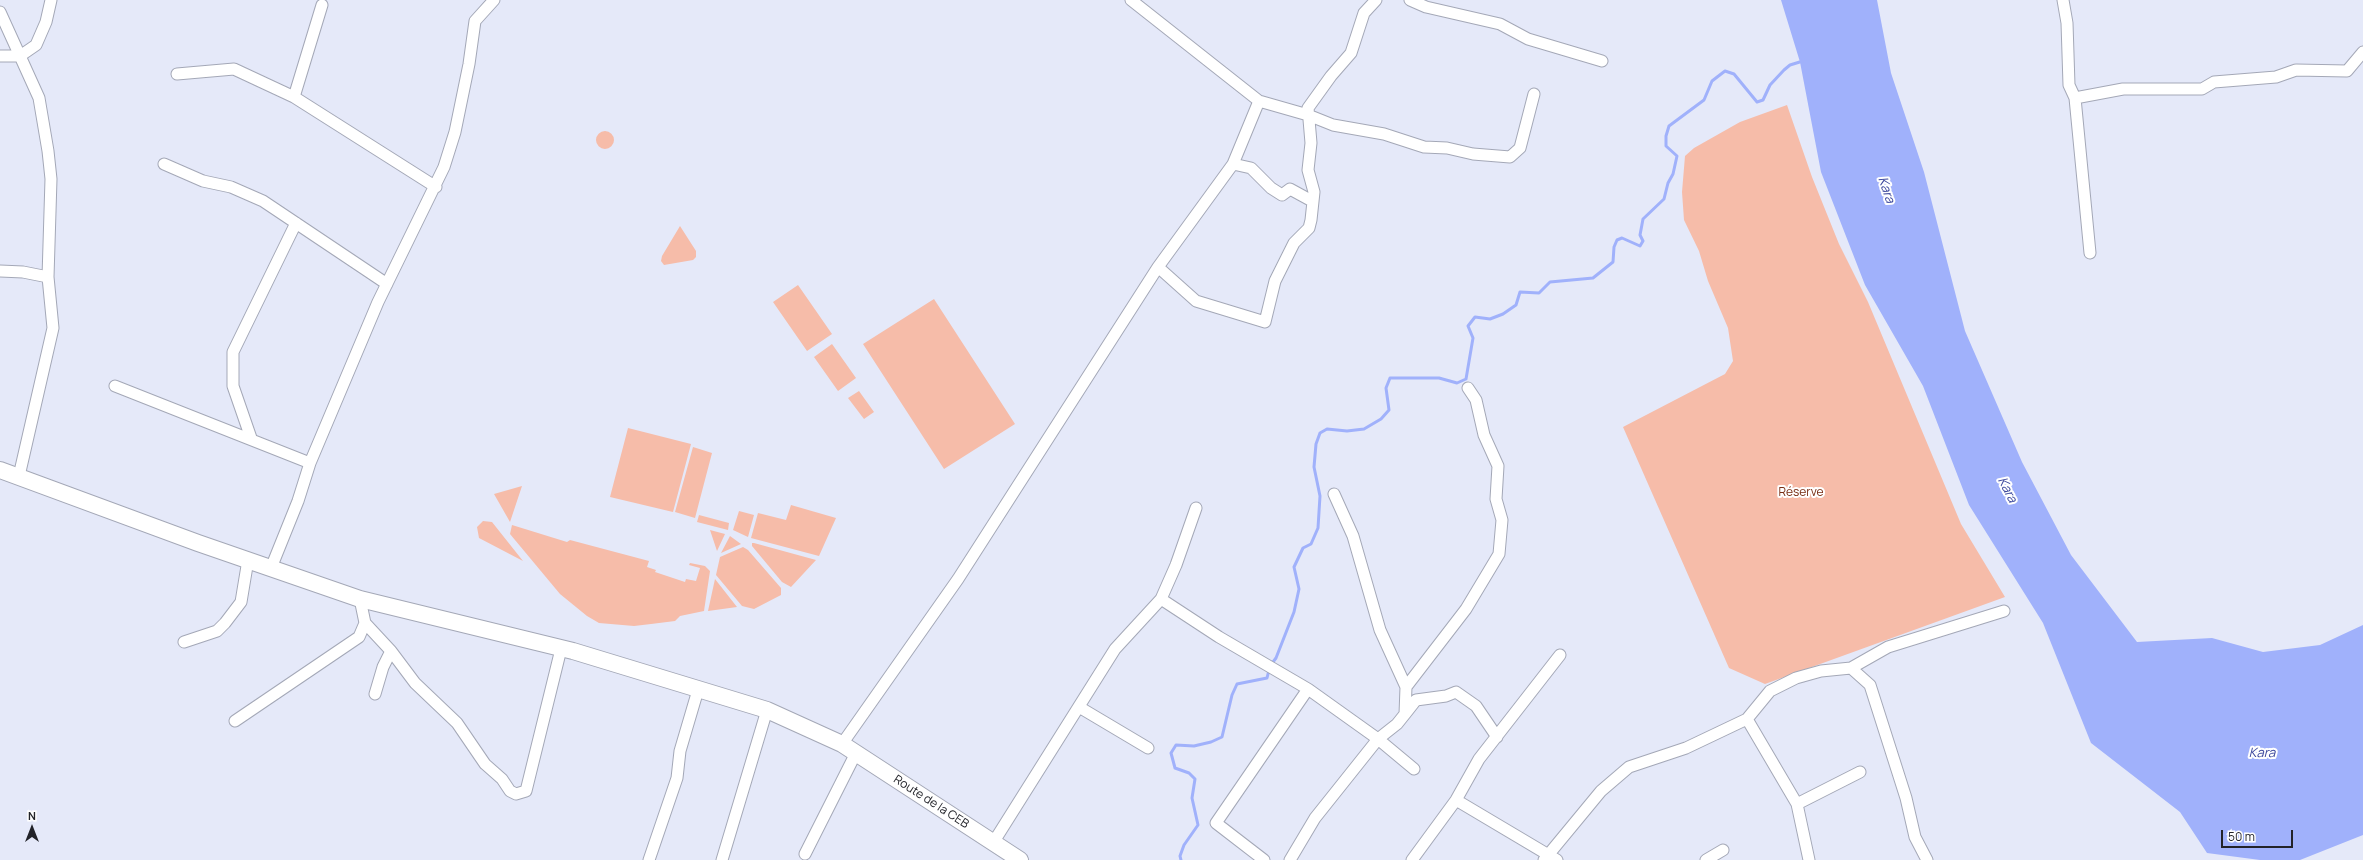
<!DOCTYPE html>
<meta charset="utf-8">
<style>
body{margin:0}
#map{position:relative;width:2363px;height:860px;overflow:hidden;background:#e5e9f9;font-family:Manrope,sans-serif}
canvas{display:block}
.north{position:absolute;left:12px;top:808px;width:40px;height:40px;-webkit-text-stroke:3px #fff;paint-order:stroke;rotate:0deg;font-size:11px;font-weight:700;line-height:16px;text-align:center;color:#222329}
.north::after{content:'';display:block;margin:auto;width:14px;height:18px;background:#222329;clip-path:polygon(50% 0,100% 100%,50% 72%,0 100%)}
.scale{position:absolute;left:2221px;top:830px;width:72px;height:18px;box-sizing:border-box;border:2px solid #222329;border-top:0;padding-left:5px;font-size:12px;line-height:14px;white-space:nowrap;color:#222329;-webkit-text-stroke:3px #fff;paint-order:stroke}
</style>
<div id="map">
<canvas width="2363" height="860"></canvas>
<div class="north">N</div>
<div class="scale">50 m</div>
</div>
<script>
const ctx = document.querySelector('canvas').getContext('2d');
ctx.lineJoin = 'round';
function paint(path, color) {
  ctx.fillStyle = color;
  ctx.fill(path, 'evenodd');
}
function poly(rows) {
  const path = new Path2D();
  for (const r of rows) {
    if (r.length === 3) {
      path.moveTo(r[0] + r[2], r[1]);
      path.arc(r[0], r[1], r[2], 0, 2 * Math.PI);
      continue;
    }
    path.moveTo(r[0], r[1]);
    for (let i = 2; i < r.length; i += 2) path.lineTo(r[i], r[i + 1]);
  }
  return path;
}
function strokePath(path, color, width, dash) {
  ctx.strokeStyle = color;
  ctx.lineWidth = width;
  ctx.lineCap = dash ? 'butt' : 'round';
  ctx.setLineDash(dash || []);
  ctx.stroke(path);
}
function drawText(font, color, halo, rows, align = 'center') {
  ctx.font = font + ' Manrope,sans-serif';
  ctx.lineWidth = 4;
  ctx.setLineDash([]);
  ctx.textBaseline = 'middle';
  ctx.strokeStyle = halo;
  ctx.fillStyle = color;
  for (const [text, x, y, turn = 0] of rows) {
    ctx.save();
    ctx.translate(x, y);
    ctx.rotate((+turn || 0) * Math.PI / 180);
    ctx.textAlign = isNaN(turn) ? turn : align;
    if (halo) ctx.strokeText(text, 0, 0);
    ctx.fillText(text, 0, 0);
    ctx.restore();
  }
}
const green = poly([
 [1787,105,1812,177,1839,244,1868,302,1961,524,2005,597,1765,684,1729,668,1623,427,1725,374,1733,361,1728,328,1708,281,1699,251,1684,220,1682,192,1685,156,1694,148,1740,122],
 [605,140,9],
 [680,226,696,251,696,257,693,260,664,265,661,261,662,256],
 [798,285,832,334,807,351,773,302],
 [934,299,1015,424,944,469,863,344],
 [832,344,856,378,838,391,814,357],
 [859,391,874,412,864,419,848,398],
 [628,428,691,444,673,512,610,497],
 [693,447,712,453,695,518,675,512],
 [522,486,510,522,494,494],
 [791,505,836,518,819,556,751,538,758,513,786,520],
 [739,511,754,515,748,537,733,530],
 [699,515,729,523,728,530,697,522],
 [483,521,492,522,523,561,479,538,477,527],
 [512,525,567,542,570,540,649,561,647,567,656,570,655,572,685,582,686,579,696,581,700,568,689,565,690,563,705,566,710,571,704,611,680,616,675,621,651,624,634,626,599,623,587,616,560,594,510,534],
 [710,530,725,534,717,551],
 [730,536,741,544,721,553],
 [752,543,754,543,816,560,791,587,782,582,752,546],
 [743,547,748,550,781,588,781,595,754,609,742,606,716,575,720,557],
 [715,579,737,607,708,611]
]);
const water = poly([
 [1781,0,1877,0,1891,73,1924,172,1965,331,2022,462,2071,555,2137,642,2212,638,2263,652,2320,645,2363,625,2363,835,2300,860,2260,860,2207,853,2180,812,2091,743,2043,623,1969,505,1923,386,1865,285,1821,172,1800,62]
]);
const stream = poly([
 [1181,860,1180,856,1184,845,1198,825,1192,798,1195,779,1189,773,1175,768,1171,753,1176,745,1194,746,1211,742,1222,737,1232,695,1237,684,1267,678,1270,666,1276,658,1294,612,1299,589,1294,567,1303,548,1311,544,1318,528,1320,496,1314,467,1316,444,1320,433,1327,429,1347,431,1364,429,1381,419,1389,410,1386,388,1390,378,1439,378,1457,383,1466,379,1473,338,1468,326,1475,317,1490,319,1503,314,1516,305,1520,292,1539,293,1550,282,1593,278,1613,262,1614,247,1617,240,1622,238,1640,246,1643,241,1640,235,1643,219,1664,199,1668,183,1673,174,1677,156,1666,146,1666,136,1669,126,1704,100,1712,81,1725,71,1734,74,1757,102,1763,100,1770,85,1784,70,1790,65,1803,61]
]);
const minor = poly([
 [1410,0,1426,7,1500,24,1528,39,1602,61],
 [2063,0,2067,23,2069,85,2075,98,2090,253],
 [0,12,20,56,0,56],
 [177,74,234,69,294,97,436,187],
 [294,97,322,5],
 [2075,98,2123,89,2202,89,2214,82,2276,77,2296,70,2347,71,2363,52],
 [1259,101,1308,115,1333,125,1384,134,1424,147,1447,148,1473,154,1510,157,1520,148,1534,94],
 [164,164,203,181,231,187,263,201,387,284],
 [1233,164,1251,168,1271,188,1282,195,1290,189,1312,201],
 [1158,267,1196,301,1265,322,1275,281,1294,243,1309,228,1311,220,1314,192,1308,170,1311,143,1308,108,1331,76,1351,53,1364,13,1376,0],
 [0,271,23,272,48,277],
 [115,386,310,463],
 [251,438,233,386,233,352,296,223],
 [19,476,53,328,48,277,51,179,48,151,39,98,20,56,36,45,46,22,51,0],
 [271,568,298,501,310,463,378,302,444,167,455,132,469,64,475,21,494,0],
 [360,599,365,623,391,651,383,667,375,694],
 [1161,599,1219,637,1308,689,1378,739,1414,769],
 [184,642,217,631,225,623,241,602,248,560],
 [391,651,415,683,457,723,485,764,502,779,510,791,516,794,526,791,561,649],
 [1851,668,1870,685,1906,798,1915,837,1927,860],
 [1406,687,1466,609,1499,554,1502,520,1496,499,1498,466,1484,435,1476,400,1468,388],
 [1079,707,1148,748],
 [1405,714,1416,700,1446,696,1456,692,1476,706,1497,737],
 [1747,719,1797,804,1809,860],
 [235,721,359,637,365,623],
 [842,744,958,579,1158,267,1233,164,1259,101,1131,0],
 [1456,800,1557,860],
 [1797,804,1860,772],
 [993,843,1115,649,1161,599,1176,565,1196,508],
 [805,854,856,753],
 [649,860,677,778,680,751,698,690],
 [722,860,767,710],
 [1264,860,1216,823,1308,689],
 [1290,860,1315,818,1378,739,1397,724,1405,714,1406,687,1380,630,1353,536,1334,494],
 [1412,860,1456,800,1479,759,1560,655],
 [1544,860,1601,791,1629,767,1686,748,1747,719,1770,691,1796,678,1821,671,1851,668,1888,647,2004,611],
 [1706,860,1723,850]
]);
const secondary = poly([
 [0,470,198,543,360,599,573,651,767,710,842,744,1020,860]
]);
const parkNames = [
 ["Réserve",1801,493]
];
const streetNames = [
 ["Route de la CEB",931,802,33]
];
const waterNames = [
 ["Kara",1886,190,71],
 ["Kara",2007,490,63],
 ["Kara",2262,753]
];
paint(green, '#f6bca9');
paint(water, '#a0b1fb');
strokePath(stream, '#a0b1fb', 3);
strokePath(minor, '#a4a8b7', 13);
strokePath(secondary, '#a4a8b7', 18);
strokePath(minor, '#fff', 11);
strokePath(secondary, '#fff', 16);
drawText('12px', '#772d13', '#fff', parkNames);
drawText('12px', '#222329', '#fff', streetNames);
drawText('italic 13px', '#3b479c', '#fff', waterNames);
</script>
